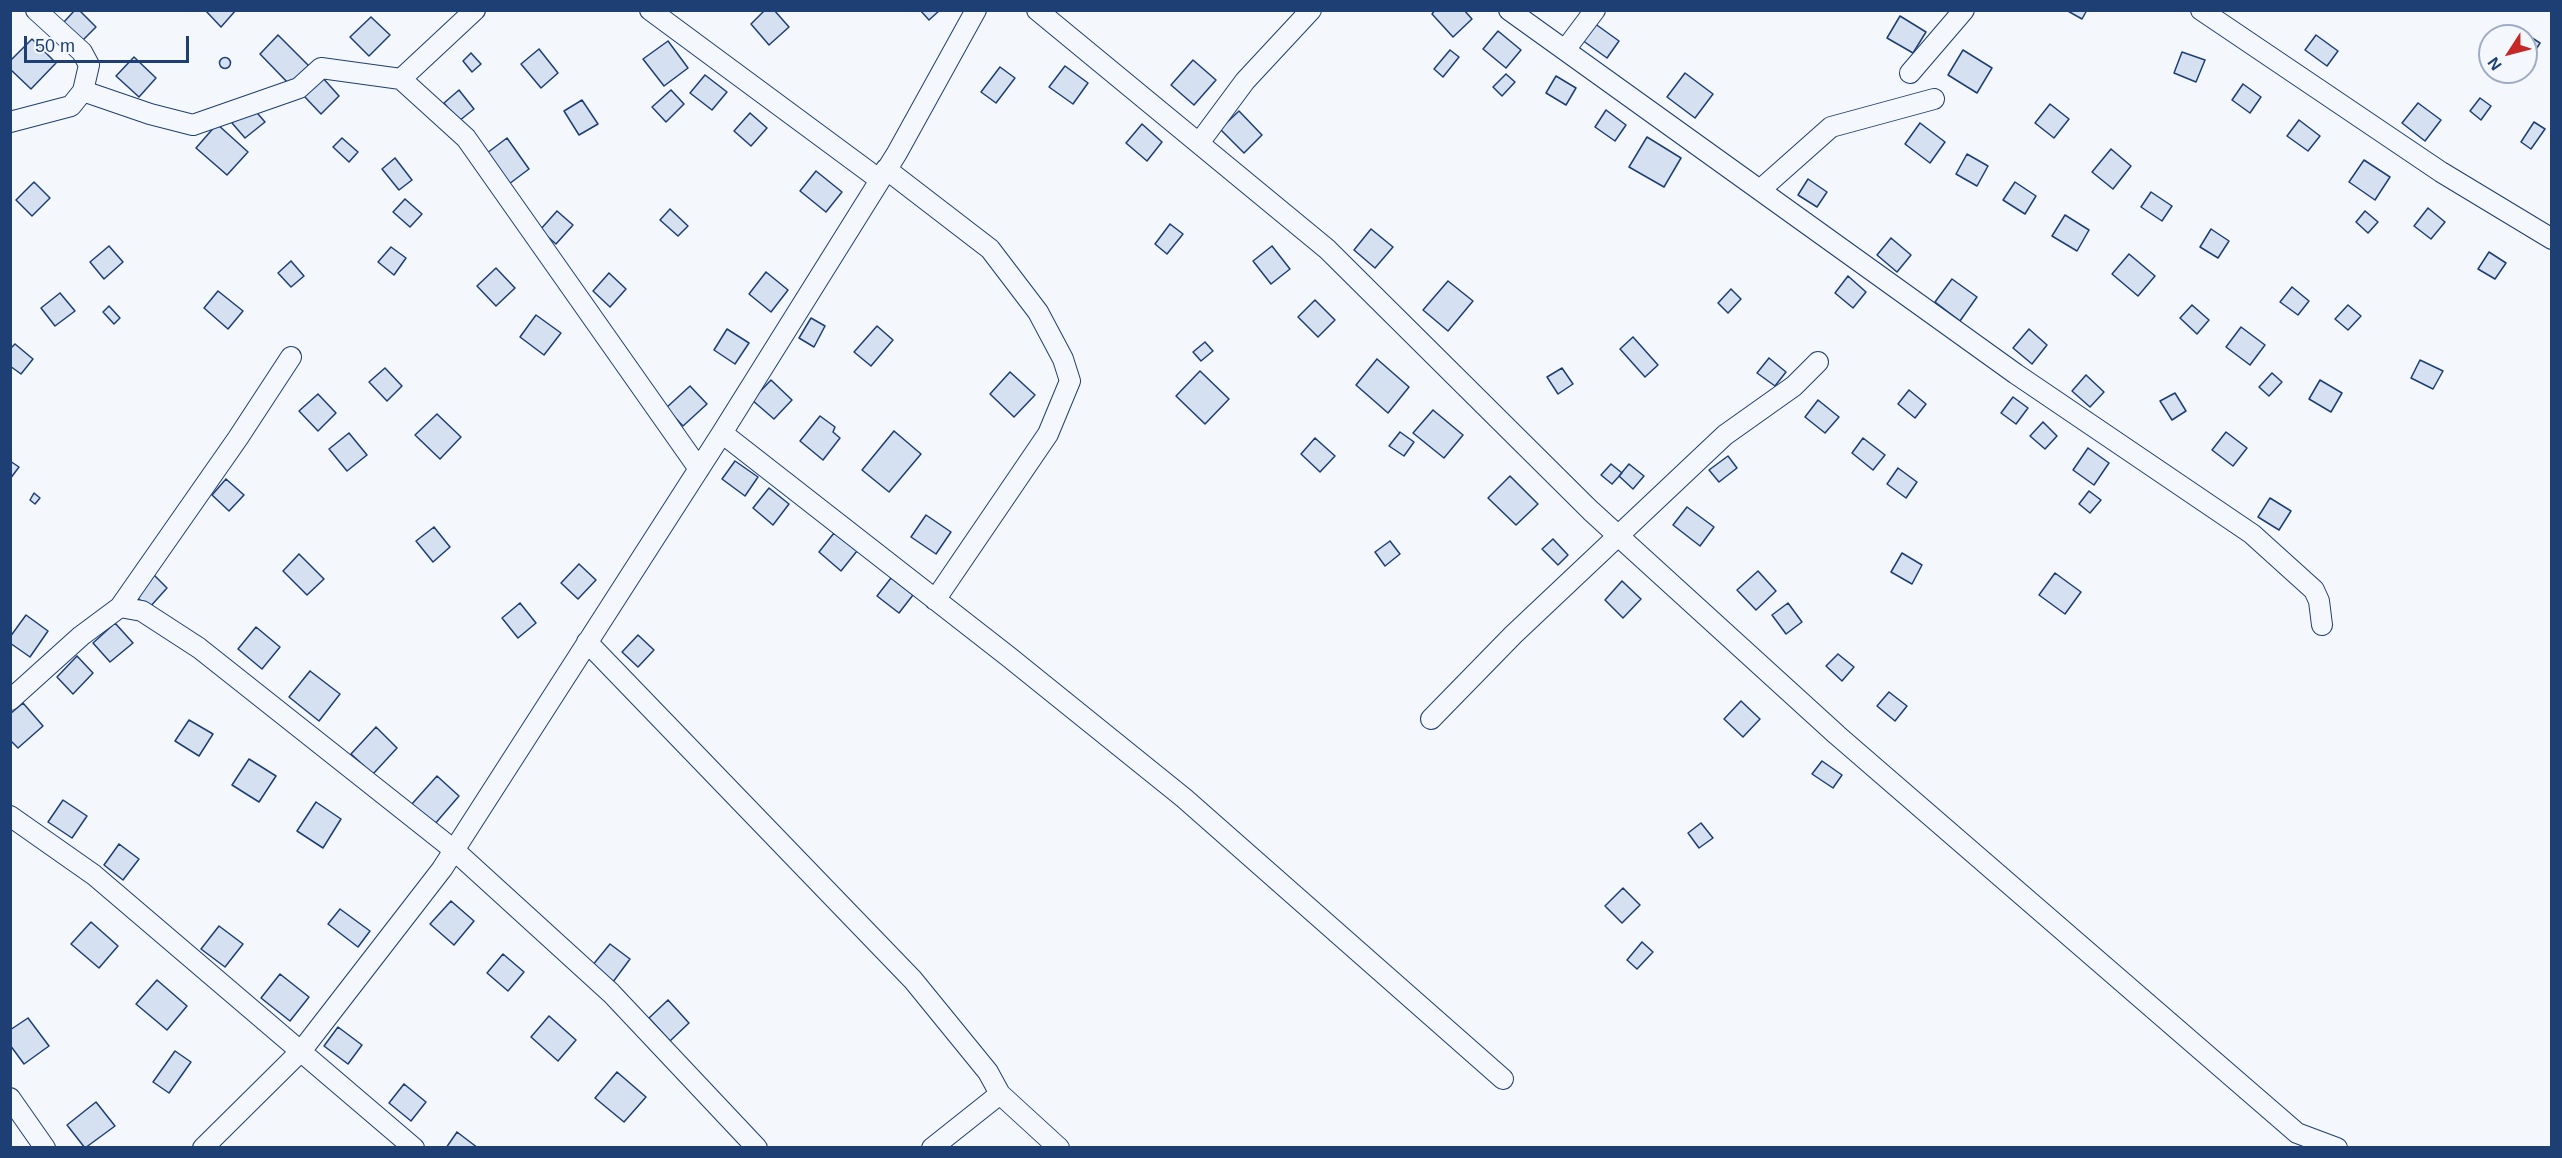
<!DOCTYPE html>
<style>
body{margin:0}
#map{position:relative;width:2562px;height:1158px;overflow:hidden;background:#f4f7fb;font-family:Helvetica,sans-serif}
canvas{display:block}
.frame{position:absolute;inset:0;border:12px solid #1d3f73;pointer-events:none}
.north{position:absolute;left:2478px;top:24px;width:60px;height:60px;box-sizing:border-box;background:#f4f7fb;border:2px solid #9eadc5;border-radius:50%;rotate:234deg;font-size:16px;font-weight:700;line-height:24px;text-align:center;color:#1d3f73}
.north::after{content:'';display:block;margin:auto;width:21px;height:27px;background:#c62828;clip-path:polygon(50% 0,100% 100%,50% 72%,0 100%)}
.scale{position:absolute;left:24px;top:36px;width:165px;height:27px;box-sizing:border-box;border:3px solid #1d3f73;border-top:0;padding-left:8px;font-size:18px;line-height:21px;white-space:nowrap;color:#1d3f73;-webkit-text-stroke:4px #f4f7fb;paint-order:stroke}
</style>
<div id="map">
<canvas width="2562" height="1158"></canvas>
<div class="frame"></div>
<div class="north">N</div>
<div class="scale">50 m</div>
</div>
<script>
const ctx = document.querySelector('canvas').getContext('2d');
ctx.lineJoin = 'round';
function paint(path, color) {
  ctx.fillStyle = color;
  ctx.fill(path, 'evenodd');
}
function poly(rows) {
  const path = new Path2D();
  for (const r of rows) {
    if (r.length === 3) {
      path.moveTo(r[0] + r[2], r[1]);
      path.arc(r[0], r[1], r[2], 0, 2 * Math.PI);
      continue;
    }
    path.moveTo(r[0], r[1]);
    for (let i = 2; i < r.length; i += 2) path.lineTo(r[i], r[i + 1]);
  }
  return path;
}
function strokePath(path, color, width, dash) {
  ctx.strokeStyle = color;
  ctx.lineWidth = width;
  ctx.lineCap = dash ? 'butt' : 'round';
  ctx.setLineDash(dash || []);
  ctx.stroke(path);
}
const building = poly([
 [75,10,79,10,96,27,82,41,63,23,75,10],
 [205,10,236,10,221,27,205,10],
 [765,10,774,10,789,27,769,45,751,24,765,10],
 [920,10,940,10,929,20,920,10],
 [1435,10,1464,10,1472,19,1453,37,1432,14,1435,10],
 [2066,10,2087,10,2082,19,2066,10],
 [1900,16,1926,32,1913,53,1887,38,1900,16],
 [371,17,390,35,369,56,350,37,371,17],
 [1594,23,1619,41,1607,58,1582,40,1594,23],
 [1498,31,1521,50,1506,68,1483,49,1498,31],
 [2526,34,2540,43,2530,59,2526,57,2526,34],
 [278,35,309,66,290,85,260,54,278,35],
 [2316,35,2338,51,2327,66,2305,50,2316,35],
 [32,39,56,63,31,89,10,69,10,61,32,39],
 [668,41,688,68,664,86,643,59,668,41],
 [539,49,558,73,541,88,521,64,539,49],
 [1450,50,1459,57,1443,77,1434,69,1450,50],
 [1963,50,1992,68,1977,93,1948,75,1963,50],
 [2182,52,2205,60,2196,82,2174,73,2182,52],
 [471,53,481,64,472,72,463,61,471,53],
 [134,57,156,78,139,97,116,76,134,57],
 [225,63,5.5],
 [1193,60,1216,80,1194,105,1171,85,1193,60],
 [1065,66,1088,83,1073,104,1049,87,1065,66],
 [1000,67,1015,78,996,103,981,92,1000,67],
 [1685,73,1713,94,1695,118,1667,97,1685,73],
 [1506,74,1515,82,1502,96,1493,87,1506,74],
 [705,75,727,92,712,110,690,93,705,75],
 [1556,76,1576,88,1566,105,1546,93,1556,76],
 [322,77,339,96,321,114,303,95,322,77],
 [2243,84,2261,97,2250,113,2232,100,2243,84],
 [459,90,474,109,459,121,444,103,459,90],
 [671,90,684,104,666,122,652,107,671,90],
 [2480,98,2491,106,2481,120,2470,111,2480,98],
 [582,100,598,124,579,135,564,111,582,100],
 [2418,103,2441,120,2425,141,2402,123,2418,103],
 [2050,104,2069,119,2054,138,2035,123,2050,104],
 [252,107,265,122,245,138,232,123,252,107],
 [1606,110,1626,125,1615,141,1595,127,1606,110],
 [1239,111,1262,135,1244,153,1220,129,1239,111],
 [750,113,767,128,751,146,734,131,750,113],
 [2299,120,2320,136,2308,151,2287,136,2299,120],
 [2534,122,2545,129,2531,149,2521,142,2534,122],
 [1920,123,1945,142,1930,163,1905,144,1920,123],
 [217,124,248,152,227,175,196,148,217,124],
 [1142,124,1162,142,1147,161,1126,143,1142,124],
 [1647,137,1681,158,1664,187,1629,167,1647,137],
 [342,138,358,152,349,162,333,147,342,138],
 [507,138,529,169,509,184,487,153,507,138],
 [2111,149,2131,166,2113,189,2092,172,2111,149],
 [1967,154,1988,166,1977,186,1956,174,1967,154],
 [395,158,412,180,399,190,382,169,395,158],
 [2364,160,2390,177,2375,200,2349,182,2364,160],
 [816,171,842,192,826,212,800,191,816,171],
 [1808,179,1827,192,1817,207,1798,195,1808,179],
 [34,182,50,198,32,216,16,200,34,182],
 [2015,182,2036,196,2025,214,2003,200,2015,182],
 [2151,192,2172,206,2162,221,2141,207,2151,192],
 [405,199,422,214,410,227,393,212,405,199],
 [2428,208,2445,222,2431,239,2414,226,2428,208],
 [670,209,688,226,678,236,660,220,670,209],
 [557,211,573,225,556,244,540,230,557,211],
 [2365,211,2378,222,2368,233,2356,222,2365,211],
 [2065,215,2089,230,2077,251,2052,236,2065,215],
 [1170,224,1183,234,1167,254,1155,244,1170,224],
 [1371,229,1393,247,1375,268,1354,250,1371,229],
 [2211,229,2229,241,2218,258,2200,247,2211,229],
 [1891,238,1911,255,1897,272,1877,255,1891,238],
 [109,246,123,262,104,279,90,262,109,246],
 [1272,246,1290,269,1271,284,1253,261,1272,246],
 [391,247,406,258,394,275,378,262,391,247],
 [2489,252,2506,263,2495,279,2478,269,2489,252],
 [2129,254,2155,276,2138,296,2112,274,2129,254],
 [291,261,304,276,291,287,278,273,291,261],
 [496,268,515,288,496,306,477,286,496,268],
 [766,272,788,290,771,312,749,294,766,272],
 [609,273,626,289,610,307,593,291,609,273],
 [1848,276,1866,292,1853,308,1835,293,1848,276],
 [1952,279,1977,297,1960,321,1935,302,1952,279],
 [1448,281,1473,301,1448,331,1423,310,1448,281],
 [2292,287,2309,301,2298,315,2280,302,2292,287],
 [1731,289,1741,299,1728,313,1718,303,1731,289],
 [218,291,243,311,228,329,204,308,218,291],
 [60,293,75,311,55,326,41,308,60,293],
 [1315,300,1335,320,1318,337,1298,317,1315,300],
 [2192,305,2209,320,2197,334,2180,318,2192,305],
 [2348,305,2361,316,2348,330,2335,319,2348,305],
 [109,306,120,318,114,324,103,312,109,306],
 [536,315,561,333,544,355,520,337,536,315],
 [811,318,825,326,814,347,799,338,811,318],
 [877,326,893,340,871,366,854,352,877,326],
 [2241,327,2265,345,2250,365,2226,347,2241,327],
 [727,329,749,343,735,364,714,350,727,329],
 [2029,329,2047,345,2032,364,2013,348,2029,329],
 [1633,337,1658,365,1645,377,1620,349,1633,337],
 [1205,342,1213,351,1201,361,1193,352,1205,342],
 [15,344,33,359,21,374,10,366,10,349,15,344],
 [1769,358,1786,372,1775,386,1757,373,1769,358],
 [1377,359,1409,387,1388,413,1356,385,1377,359],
 [2420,360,2443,371,2433,389,2411,378,2420,360],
 [385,368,402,386,387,401,369,382,385,368],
 [1562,368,1573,384,1558,394,1547,377,1562,368],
 [1200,371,1229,399,1205,424,1176,396,1200,371],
 [1010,372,1035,395,1014,417,990,394,1010,372],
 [2272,373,2282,382,2269,396,2259,387,2272,373],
 [2086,375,2104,392,2090,407,2072,391,2086,375],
 [771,380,792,400,774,419,752,400,771,380],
 [2320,380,2342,393,2331,412,2309,399,2320,380],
 [690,386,707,404,683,426,666,408,690,386],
 [1909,390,1926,404,1915,418,1898,404,1909,390],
 [2175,393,2186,411,2172,420,2160,401,2175,393],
 [318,394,336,413,318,431,299,411,318,394],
 [2013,397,2028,408,2016,424,2001,413,2013,397],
 [1818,400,1839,417,1825,433,1805,417,1818,400],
 [1433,410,1463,435,1444,458,1413,433,1433,410],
 [437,414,461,437,440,459,415,435,437,414],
 [820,416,835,427,833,432,840,438,823,460,800,441,820,416],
 [2043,422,2057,436,2045,449,2030,436,2043,422],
 [894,431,921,454,889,492,862,470,894,431],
 [1400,432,1414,442,1404,456,1389,446,1400,432],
 [2226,432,2247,448,2233,466,2212,450,2226,432],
 [349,433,367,455,347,471,329,449,349,433],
 [1315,438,1335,456,1320,472,1301,454,1315,438],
 [1863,438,1885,455,1873,470,1852,453,1863,438],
 [2088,448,2109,463,2094,485,2073,470,2088,448],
 [1728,456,1737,468,1719,482,1709,470,1728,456],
 [10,461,19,467,10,479,10,461],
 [735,461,758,477,745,496,722,479,735,461],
 [1611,464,1622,473,1612,484,1601,475,1611,464],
 [1629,464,1644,476,1633,489,1619,476,1629,464],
 [1898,468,1917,482,1906,498,1887,484,1898,468],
 [1510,476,1538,504,1516,525,1488,498,1510,476],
 [226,479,244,495,229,511,212,495,226,479],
 [769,488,789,504,773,525,753,508,769,488],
 [2089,491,2101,500,2090,513,2079,504,2089,491],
 [34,493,40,498,35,504,30,500,34,493],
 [2270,498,2291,511,2279,530,2258,517,2270,498],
 [1687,507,1714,527,1700,546,1673,525,1687,507],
 [926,515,951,532,936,554,911,537,926,515],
 [434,527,450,547,433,562,416,541,434,527],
 [834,533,857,551,841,571,819,552,834,533],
 [1553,539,1568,555,1558,565,1542,549,1553,539],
 [1390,541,1400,554,1385,566,1375,552,1390,541],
 [1902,553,1922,565,1912,584,1891,572,1902,553],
 [299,554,324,579,307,595,283,571,299,554],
 [579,564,596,580,578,599,561,583,579,564],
 [150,571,167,588,149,608,131,592,150,571],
 [1758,571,1776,591,1756,610,1737,590,1758,571],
 [2055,573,2081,592,2065,614,2039,595,2055,573],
 [891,578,913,595,899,613,877,596,891,578],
 [1622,581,1641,599,1623,618,1605,600,1622,581],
 [520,603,536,623,518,638,502,618,520,603],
 [1788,603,1802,622,1786,634,1772,615,1788,603],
 [26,615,48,631,30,657,10,643,10,637,26,615],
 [115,623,133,643,110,662,93,643,115,623],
 [256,627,280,647,262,669,238,649,256,627],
 [638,635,654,650,638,667,622,652,638,635],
 [1838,654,1854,667,1842,681,1826,666,1838,654],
 [77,656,93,673,73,694,57,677,77,656],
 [310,671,340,694,319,721,289,697,310,671],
 [1889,692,1907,706,1895,721,1877,706,1889,692],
 [1741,701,1760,719,1743,737,1724,719,1741,701],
 [23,703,43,726,18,748,10,740,10,714,23,703],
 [189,720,213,734,199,756,175,741,189,720],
 [376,727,397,748,373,774,351,754,376,727],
 [249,759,276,776,259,802,232,785,249,759],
 [1822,761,1842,775,1833,788,1812,774,1822,761],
 [437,776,459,796,434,825,411,805,437,776],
 [63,800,87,816,72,838,48,822,63,800],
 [316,802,341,819,323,848,297,831,316,802],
 [1701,823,1713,838,1699,848,1688,833,1701,823],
 [119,844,139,859,123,880,104,865,119,844],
 [1623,888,1640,905,1622,923,1605,906,1623,888],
 [451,901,474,921,454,945,430,924,451,901],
 [340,909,370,931,358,947,328,924,340,909],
 [91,922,118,946,99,968,71,944,91,922],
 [219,926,243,944,225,967,201,949,219,926],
 [1642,942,1653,952,1637,969,1627,960,1642,942],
 [610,944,630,959,613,982,592,966,610,944],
 [503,954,524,972,508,991,487,973,503,954],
 [280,974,309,997,290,1021,261,998,280,974],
 [157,980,187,1006,167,1030,136,1004,157,980],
 [668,1000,689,1023,670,1041,649,1018,668,1000],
 [549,1016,576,1040,558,1061,531,1037,549,1016],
 [28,1018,49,1046,24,1064,10,1045,10,1030,28,1018],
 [338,1027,362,1045,348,1064,324,1046,338,1027],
 [175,1051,191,1062,169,1093,153,1082,175,1051],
 [617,1072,646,1097,624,1122,595,1098,617,1072],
 [404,1084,426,1102,411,1121,389,1103,404,1084],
 [96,1102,115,1126,85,1148,67,1125,96,1102],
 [457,1132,478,1148,446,1148,457,1132]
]);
const street = poly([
 [650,10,880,180],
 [1037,10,1327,249,1591,511,1837,735,2297,1133,2337,1148],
 [1509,10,2016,374,2252,534,2314,590,2319,601,2322,625],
 [2201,10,2441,172,2552,239],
 [1565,50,1595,10],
 [1910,73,1964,10],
 [401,79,475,10],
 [83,91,150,114,193,125,299,88,321,68,401,79,466,138,699,469],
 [10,122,71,106,83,91,89,65,82,52,36,10],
 [1199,143,1245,81,1311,10],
 [886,169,990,249,1038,312,1063,359,1070,381,1048,434,935,600],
 [1760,190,1831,127,1934,99],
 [722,433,1009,657,1184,798,1503,1079],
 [120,607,238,438,291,357],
 [587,642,913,980,988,1072,1000,1094,1059,1148],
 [10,700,81,636,120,607,142,611,199,648,454,850,611,993,757,1148],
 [1431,719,1513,635,1725,435,1794,386,1818,362],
 [10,816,94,875,414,1148],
 [10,1098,45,1148],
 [203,1148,302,1050,442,869,722,433,897,153,976,10],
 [932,1148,1000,1094]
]);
paint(building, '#d5e0f0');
strokePath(building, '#1d3f73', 1.5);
strokePath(street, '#1d3f73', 22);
strokePath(street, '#f4f7fb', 20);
</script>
